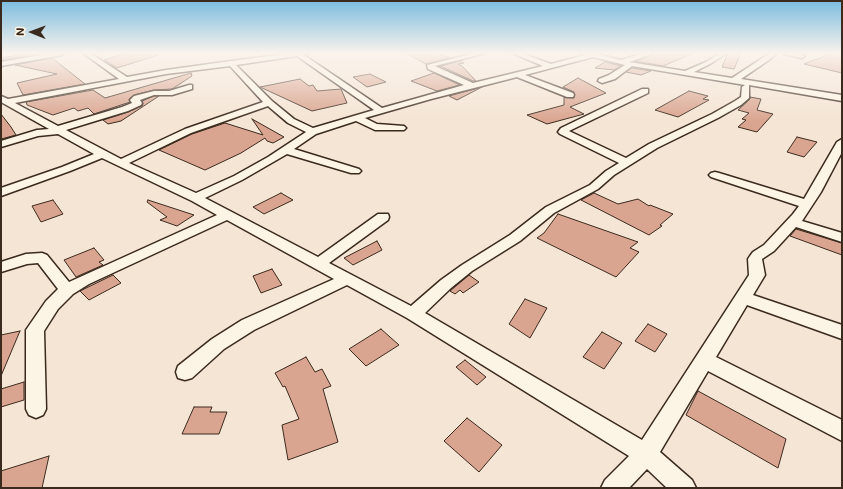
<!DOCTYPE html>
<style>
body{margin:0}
#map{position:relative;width:843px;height:489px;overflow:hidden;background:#f5e5d4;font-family:Mali,sans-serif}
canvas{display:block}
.frame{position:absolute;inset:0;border:2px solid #3b2a1e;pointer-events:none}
.north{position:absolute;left:12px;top:12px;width:40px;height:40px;-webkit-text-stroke:3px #fcf5e5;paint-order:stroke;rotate:271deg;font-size:11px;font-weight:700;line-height:16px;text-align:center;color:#3b2a1e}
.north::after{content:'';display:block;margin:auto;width:14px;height:18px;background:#3b2a1e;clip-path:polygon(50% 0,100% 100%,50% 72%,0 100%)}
</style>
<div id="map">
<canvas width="843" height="489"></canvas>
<div class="frame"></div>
<div class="north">N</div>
</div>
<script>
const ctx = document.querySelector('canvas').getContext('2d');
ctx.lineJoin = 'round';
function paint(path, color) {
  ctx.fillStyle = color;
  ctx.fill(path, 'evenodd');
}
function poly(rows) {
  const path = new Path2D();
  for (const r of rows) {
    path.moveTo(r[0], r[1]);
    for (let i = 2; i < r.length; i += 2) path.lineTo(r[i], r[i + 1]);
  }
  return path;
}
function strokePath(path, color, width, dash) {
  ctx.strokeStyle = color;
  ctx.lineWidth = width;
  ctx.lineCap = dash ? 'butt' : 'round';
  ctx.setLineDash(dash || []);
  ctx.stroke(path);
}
const building = poly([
 [31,53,44,53,1,60,1,58,31,53],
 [126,53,157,53,158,55,117,68,104,60,126,53],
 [406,53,437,53,450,58,426,64,406,53],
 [654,53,694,53,663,66,635,61,652,55,654,53],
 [728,53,741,53,734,69,722,67,728,53],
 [833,53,842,53,842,73,804,64,833,53],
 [52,58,85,84,23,95,17,83,57,74,15,65,52,58],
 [460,61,464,63,458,64,462,66,476,81,473,81,440,66,460,61],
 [605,62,621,66,614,70,595,68,605,62],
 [632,68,651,71,641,75,626,72,632,68],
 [191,73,192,76,172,89,154,90,134,95,129,99,130,102,94,114,88,108,78,111,74,108,53,115,27,105,26,102,93,90,105,98,191,73],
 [434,73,460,85,437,91,411,81,434,73],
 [370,74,386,82,367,87,353,77,370,74],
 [578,78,606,93,570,107,584,114,547,124,527,115,564,105,564,97,574,98,574,92,563,87,578,78],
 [300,79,309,86,313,85,317,91,341,89,347,103,312,111,260,87,300,79],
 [482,87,457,100,449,96,482,87],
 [689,91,708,96,703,99,709,100,678,117,655,110,689,91],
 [154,96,159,96,121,121,108,124,103,120,128,112,142,106,143,104,142,101,154,96],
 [750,97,761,99,757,110,773,114,757,132,738,127,746,120,742,119,749,113,738,110,750,99,750,97],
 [1,114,11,127,16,135,1,139,1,114],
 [252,119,284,137,273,143,267,141,265,138,241,153,205,170,159,150,192,134,225,123,263,135,252,119],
 [797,137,817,142,804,157,787,152,797,137],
 [281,193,293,200,264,214,253,207,281,193],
 [594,193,618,204,638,199,649,206,650,205,673,214,660,225,662,226,649,235,581,200,594,193],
 [53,200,63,214,41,222,32,206,53,200],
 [148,200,194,215,177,226,160,220,167,217,147,202,148,200],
 [558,214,638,242,630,248,639,252,616,277,537,238,544,233,558,214],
 [796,229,842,243,842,255,790,236,796,229],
 [377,241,382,250,353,265,344,258,377,241],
 [94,248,104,260,99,262,103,265,76,277,64,260,94,248],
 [272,269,282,285,261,293,253,276,272,269],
 [113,275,121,283,89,300,80,291,113,275],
 [469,275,479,282,463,293,460,290,455,294,450,291,469,275],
 [525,299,547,308,530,338,509,324,525,299],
 [648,324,667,334,655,352,635,341,648,324],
 [381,329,399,345,366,366,349,349,381,329],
 [20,331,1,376,1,335,20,331],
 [602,332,622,343,604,369,583,357,602,332],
 [306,357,315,372,322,369,331,386,323,389,338,442,288,460,282,425,299,419,285,386,283,387,275,373,306,357],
 [465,360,486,377,477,385,456,367,465,360],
 [24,382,24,400,1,407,1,389,24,382],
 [698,391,786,439,778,468,686,415,698,391],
 [194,407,212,407,210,412,227,412,219,434,182,434,194,407],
 [467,418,502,445,479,472,444,441,467,418],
 [49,456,42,488,1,488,1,471,49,456]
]);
const minor = poly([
 [52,53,65,53,62,55,1,66,1,62,52,53],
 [83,53,90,53,127,77,166,70,231,61,293,53,310,53,304,55,382,108,464,85,428,69,427,65,475,53,486,53,435,66,473,83,543,66,512,53,521,53,551,64,585,55,582,53,593,53,621,60,644,53,653,53,652,54,629,62,685,71,706,62,720,53,727,53,710,64,694,72,732,78,770,53,777,53,769,60,741,79,842,95,842,101,749,85,749,98,741,105,718,118,657,148,614,175,598,189,554,213,520,241,472,271,451,288,425,313,642,440,749,275,748,259,750,256,753,252,764,245,793,214,799,206,711,177,709,175,711,173,715,172,719,173,804,199,837,142,842,139,842,152,821,192,802,221,842,233,842,242,796,227,774,251,762,259,765,275,753,295,842,325,842,339,747,305,716,357,842,420,842,441,708,371,660,452,692,480,696,488,667,488,647,469,629,488,601,488,605,480,629,456,407,318,347,285,254,330,224,349,192,378,185,380,178,378,176,372,178,366,212,339,242,320,334,279,227,220,89,284,73,294,58,309,44,331,46,409,43,415,36,418,29,415,26,409,26,330,46,301,58,289,38,263,27,264,1,272,1,262,26,254,42,253,47,255,69,282,217,215,192,201,102,158,70,171,1,196,1,188,62,167,94,154,58,134,38,136,1,147,1,141,37,130,49,129,1,102,1,96,8,99,119,79,83,53],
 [297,56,374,110,313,128,294,119,272,101,236,65,297,56],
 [593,57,625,65,609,75,599,79,598,81,602,83,615,79,632,66,745,85,742,87,741,97,735,101,712,114,649,144,626,158,569,131,648,93,648,89,642,89,561,128,558,132,560,134,619,163,606,171,590,185,546,207,510,235,462,265,441,280,411,306,329,263,388,220,389,217,388,214,378,214,318,257,205,198,242,180,287,154,351,173,359,173,361,171,359,169,294,149,316,134,356,121,375,130,404,130,406,128,404,126,377,124,365,118,431,99,517,77,567,97,573,97,574,95,573,93,525,75,593,57],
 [230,66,263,102,185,129,121,159,66,130,128,111,141,105,142,103,140,100,154,95,172,95,192,89,192,85,189,85,169,91,154,91,134,96,130,100,132,103,122,107,58,126,15,103,166,74,230,66],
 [268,106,288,123,306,132,268,157,234,176,196,193,129,163,191,133,268,106],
 [783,53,796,53,805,56,802,58,784,54,783,53]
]);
paint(building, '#daa590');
strokePath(building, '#3b2a1e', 1);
strokePath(minor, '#3b2a1e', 3);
paint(minor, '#fcf5e5');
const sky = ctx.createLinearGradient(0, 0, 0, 121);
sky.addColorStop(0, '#7bbce0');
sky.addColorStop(0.44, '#faf3ec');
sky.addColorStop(1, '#faf3ec00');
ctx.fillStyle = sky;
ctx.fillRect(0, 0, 843, 121);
</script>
